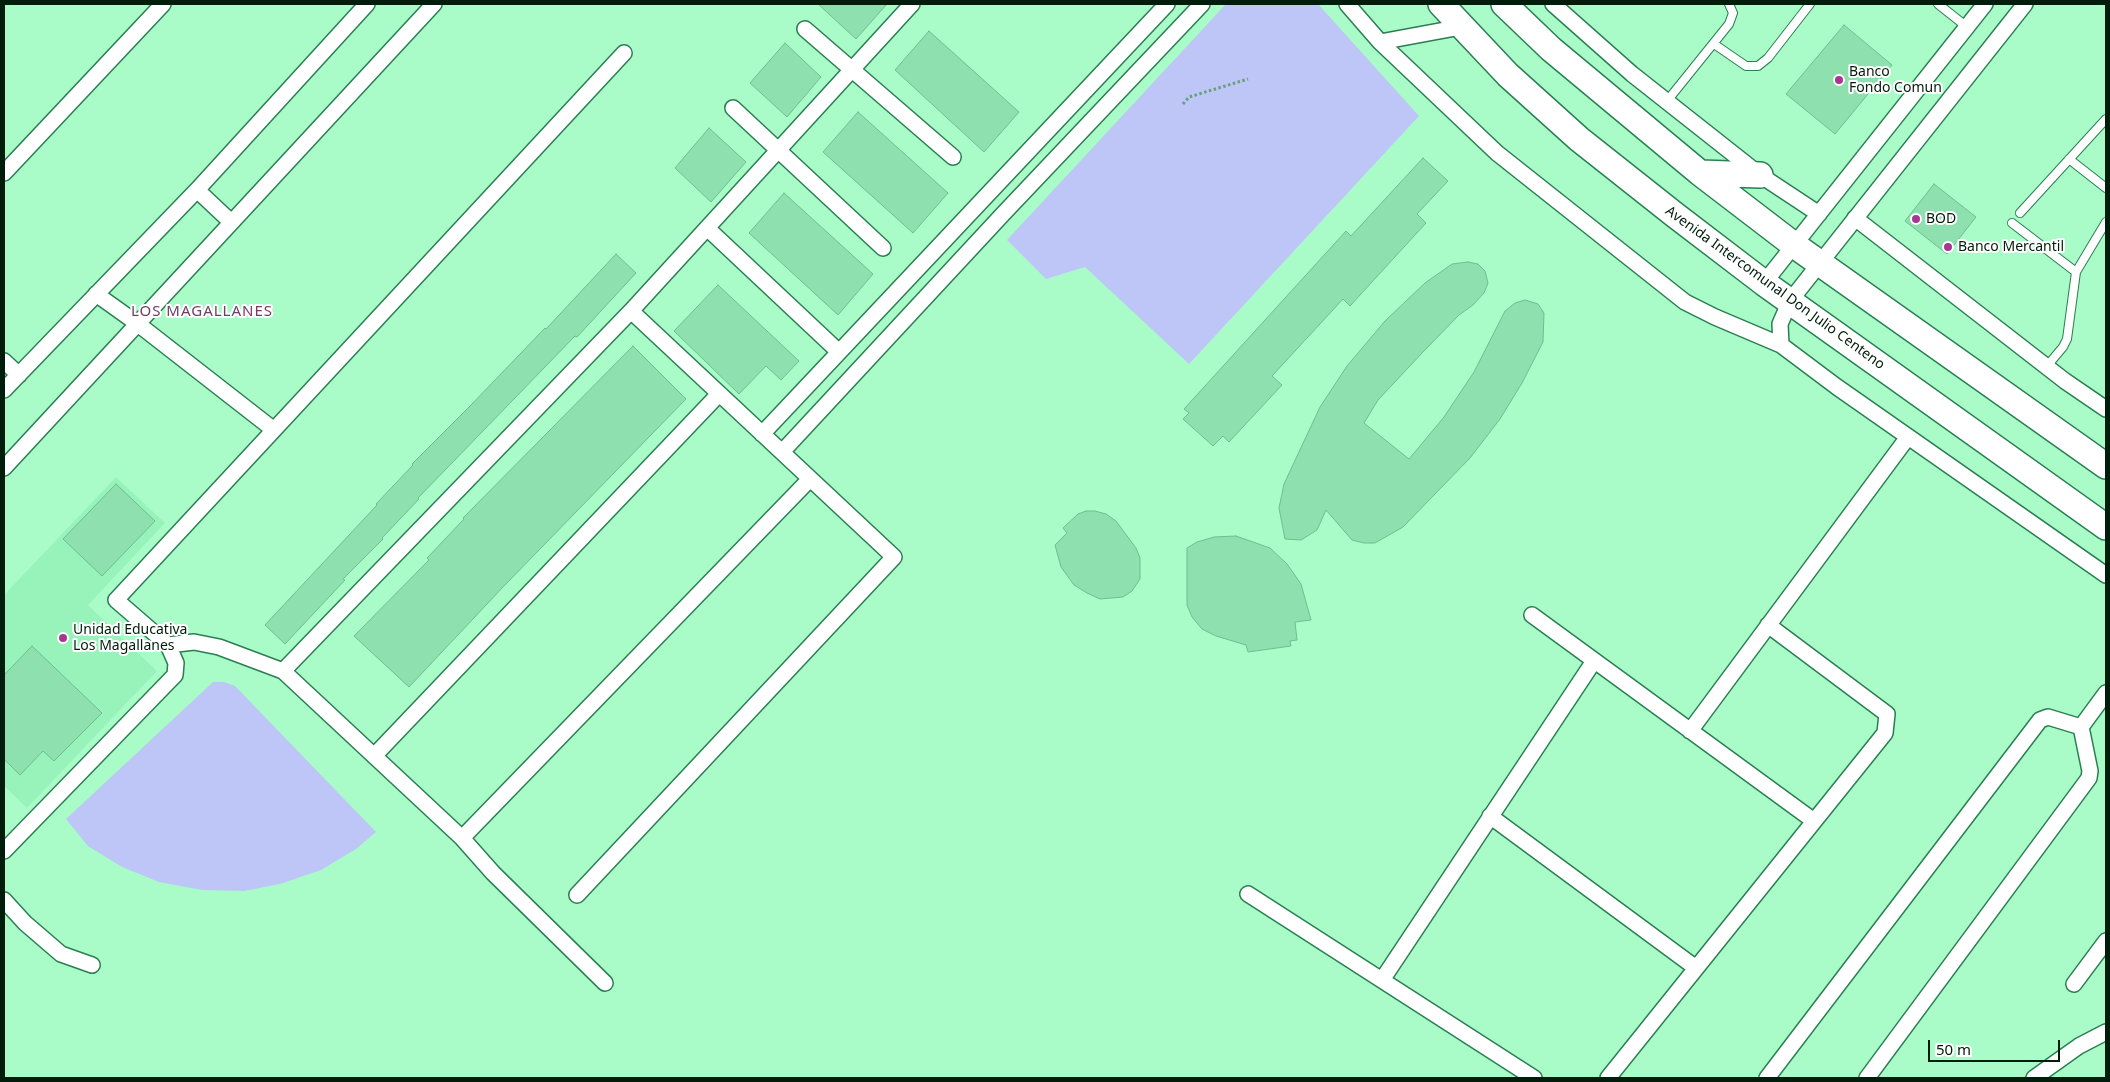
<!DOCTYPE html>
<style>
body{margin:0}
#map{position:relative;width:2110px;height:1082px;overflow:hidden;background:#a9fcc8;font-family:"Noto Sans",sans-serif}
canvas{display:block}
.frame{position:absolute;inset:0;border:5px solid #001c0a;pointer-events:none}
.scale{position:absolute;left:1928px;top:1040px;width:132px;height:22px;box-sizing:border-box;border:2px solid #001c0a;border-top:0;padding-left:6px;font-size:15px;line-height:18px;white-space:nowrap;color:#001c0a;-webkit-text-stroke:4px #fff;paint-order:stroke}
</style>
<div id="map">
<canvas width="2110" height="1082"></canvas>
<div class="frame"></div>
<div class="scale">50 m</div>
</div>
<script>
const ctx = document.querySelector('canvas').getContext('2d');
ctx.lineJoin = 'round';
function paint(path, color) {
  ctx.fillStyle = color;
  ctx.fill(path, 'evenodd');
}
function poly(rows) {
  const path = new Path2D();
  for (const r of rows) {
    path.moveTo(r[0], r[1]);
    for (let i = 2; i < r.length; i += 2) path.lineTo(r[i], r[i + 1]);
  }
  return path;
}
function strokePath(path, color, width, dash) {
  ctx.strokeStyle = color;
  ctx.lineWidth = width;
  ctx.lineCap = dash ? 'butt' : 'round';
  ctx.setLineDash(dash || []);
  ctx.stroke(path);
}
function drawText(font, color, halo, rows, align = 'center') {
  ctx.font = font + ' "Noto Sans",sans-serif';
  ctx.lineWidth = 4;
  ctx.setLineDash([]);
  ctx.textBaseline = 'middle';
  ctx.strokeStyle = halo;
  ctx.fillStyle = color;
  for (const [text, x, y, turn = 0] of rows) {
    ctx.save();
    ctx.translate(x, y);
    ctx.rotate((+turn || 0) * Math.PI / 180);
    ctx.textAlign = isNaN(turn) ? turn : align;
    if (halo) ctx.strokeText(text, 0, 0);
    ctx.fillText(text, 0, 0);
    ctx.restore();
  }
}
const built = poly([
 [116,477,165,523,88,605,157,671,27,808,4,786,4,595]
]);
const green = poly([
 [1226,4,1318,4,1419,116,1189,364,1085,267,1046,279,1007,240],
 [213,682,224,682,235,686,376,832,356,849,321,870,280,884,244,891,202,890,159,882,122,867,88,846,66,819]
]);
const building = poly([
 [818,4,887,4,856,39,818,4],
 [1844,25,1892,65,1835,134,1786,94,1844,25],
 [929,31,1019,112,984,152,895,70,929,31],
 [785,43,821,77,787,117,750,83,785,43],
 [858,112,948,193,913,233,823,152,858,112],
 [709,128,746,162,711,202,675,168,709,128],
 [1423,158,1448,181,1417,214,1426,223,1350,306,1343,299,1272,376,1282,385,1229,442,1223,436,1213,446,1183,419,1189,413,1184,409,1346,231,1351,236,1423,158],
 [1934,184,1976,217,1947,254,1905,221,1934,184],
 [784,193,873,274,838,315,749,233,784,193],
 [616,254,636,273,577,337,575,336,418,498,419,499,382,538,383,539,343,579,345,580,285,644,265,625,377,505,376,504,413,465,412,464,471,405,545,328,546,329,616,254],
 [1468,262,1478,264,1485,271,1488,283,1484,293,1473,305,1459,315,1423,352,1378,400,1364,423,1409,459,1444,417,1474,372,1505,311,1515,303,1525,300,1538,304,1544,313,1543,342,1522,383,1500,419,1470,458,1403,527,1375,543,1364,543,1352,540,1326,510,1317,530,1301,540,1285,539,1279,508,1284,484,1320,407,1347,366,1385,321,1425,283,1452,264,1468,262],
 [718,285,799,361,781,380,766,366,739,394,674,331,718,285],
 [633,346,686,399,504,586,409,687,354,636,429,560,427,558,464,519,463,518,633,346],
 [116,484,155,521,102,576,63,539,116,484],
 [1086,511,1095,511,1106,514,1116,521,1136,548,1140,558,1140,579,1132,591,1123,597,1100,599,1087,593,1074,585,1061,567,1055,545,1067,533,1063,528,1078,514,1086,511],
 [1236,536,1270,548,1287,564,1301,584,1311,620,1295,622,1297,640,1290,641,1291,646,1248,652,1246,645,1216,636,1202,629,1192,617,1187,605,1187,548,1197,542,1214,537,1236,536],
 [32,646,102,713,54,761,43,751,20,775,4,759,4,675,32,646]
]);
const path = poly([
 [1183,104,1189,97,1248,79]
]);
const lane = poly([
 [1938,4,1967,27],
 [1714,44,1746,66,1758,66,1768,58,1810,4],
 [1667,101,1729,24,1733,13,1729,4],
 [2069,159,2106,188],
 [2020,213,2106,119],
 [2012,223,2076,272,2106,222],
 [2047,366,2063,347,2067,339,2076,272]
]);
const street = poly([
 [1347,4,1380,42,1461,27],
 [1553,4,1632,74,1760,175,1819,214],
 [805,29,953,157],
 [1380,42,1497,153,1685,302,1715,317,1781,345,1837,387,2106,575],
 [733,108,883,248],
 [4,173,163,4],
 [197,190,231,222],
 [1855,218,2065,381,2106,409],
 [707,228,839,352],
 [1764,283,1985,4],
 [96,294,138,324,274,430],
 [1781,345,1780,324,1790,301,2025,4],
 [4,361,19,375],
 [4,390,197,190,367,4],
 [762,434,1167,4],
 [782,452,1003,214,1202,4],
 [4,468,434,4],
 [1532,615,1814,821],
 [168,645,194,642,219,647,283,671,462,838,493,873,605,983],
 [283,671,631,311,912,4],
 [1690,731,1908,437],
 [374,756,719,394],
 [1490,816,1696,968],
 [462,838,810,479],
 [4,851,175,675,176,663,168,645,116,600,624,53],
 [1248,894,1534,1078],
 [577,895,894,557,631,311],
 [4,900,25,923,61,954,92,965],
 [1382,980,1594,661],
 [2074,984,2106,941],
 [1608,1078,1885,733,1887,714,1768,625],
 [1767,1078,2040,720,2048,717,2081,727],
 [1867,1078,2089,778,2090,771,2081,727,2106,693],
 [2034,1078,2079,1046,2106,1032]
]);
const primary = poly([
 [1441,4,1508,75,1579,139,1675,215,1764,283,2106,527],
 [1504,4,1551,49,1700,173,1794,245,2106,466],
 [1700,173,1760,175]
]);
const markers = [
 [1839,80,5,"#a73692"],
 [1916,219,5,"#a73692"],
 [1948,247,5,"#a73692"],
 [63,638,5,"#a73692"]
];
const poiNames = [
 ["Banco",1849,72],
 ["Fondo Comun",1849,88],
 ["BOD",1926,219],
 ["Banco Mercantil",1958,247],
 ["Unidad Educativa",73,630],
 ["Los Magallanes",73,646]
];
const streetNames = [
 ["Avenida Intercomunal Don Julio Centeno",1775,288,36]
];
const neighbourhoodNames = [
 ["LOS MAGALLANES",202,312]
];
paint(built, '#98f3bb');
paint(green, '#bdc6f6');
paint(building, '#8ee0ae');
strokePath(building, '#6dbf8e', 1);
strokePath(lane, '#2a7f52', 10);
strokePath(street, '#2a7f52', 18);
strokePath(primary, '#2a7f52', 28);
strokePath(path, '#64a17a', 3, [2.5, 2.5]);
strokePath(lane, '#fff', 8);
strokePath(street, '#fff', 15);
strokePath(primary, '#fff', 25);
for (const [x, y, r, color] of markers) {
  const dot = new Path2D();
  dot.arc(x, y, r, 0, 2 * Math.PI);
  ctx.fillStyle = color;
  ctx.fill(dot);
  strokePath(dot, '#fff', 2);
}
drawText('14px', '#001c0a', '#fff', poiNames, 'left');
drawText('14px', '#001c0a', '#fff', streetNames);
ctx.letterSpacing = '1px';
drawText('15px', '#743b68', '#fff', neighbourhoodNames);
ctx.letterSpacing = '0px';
</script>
